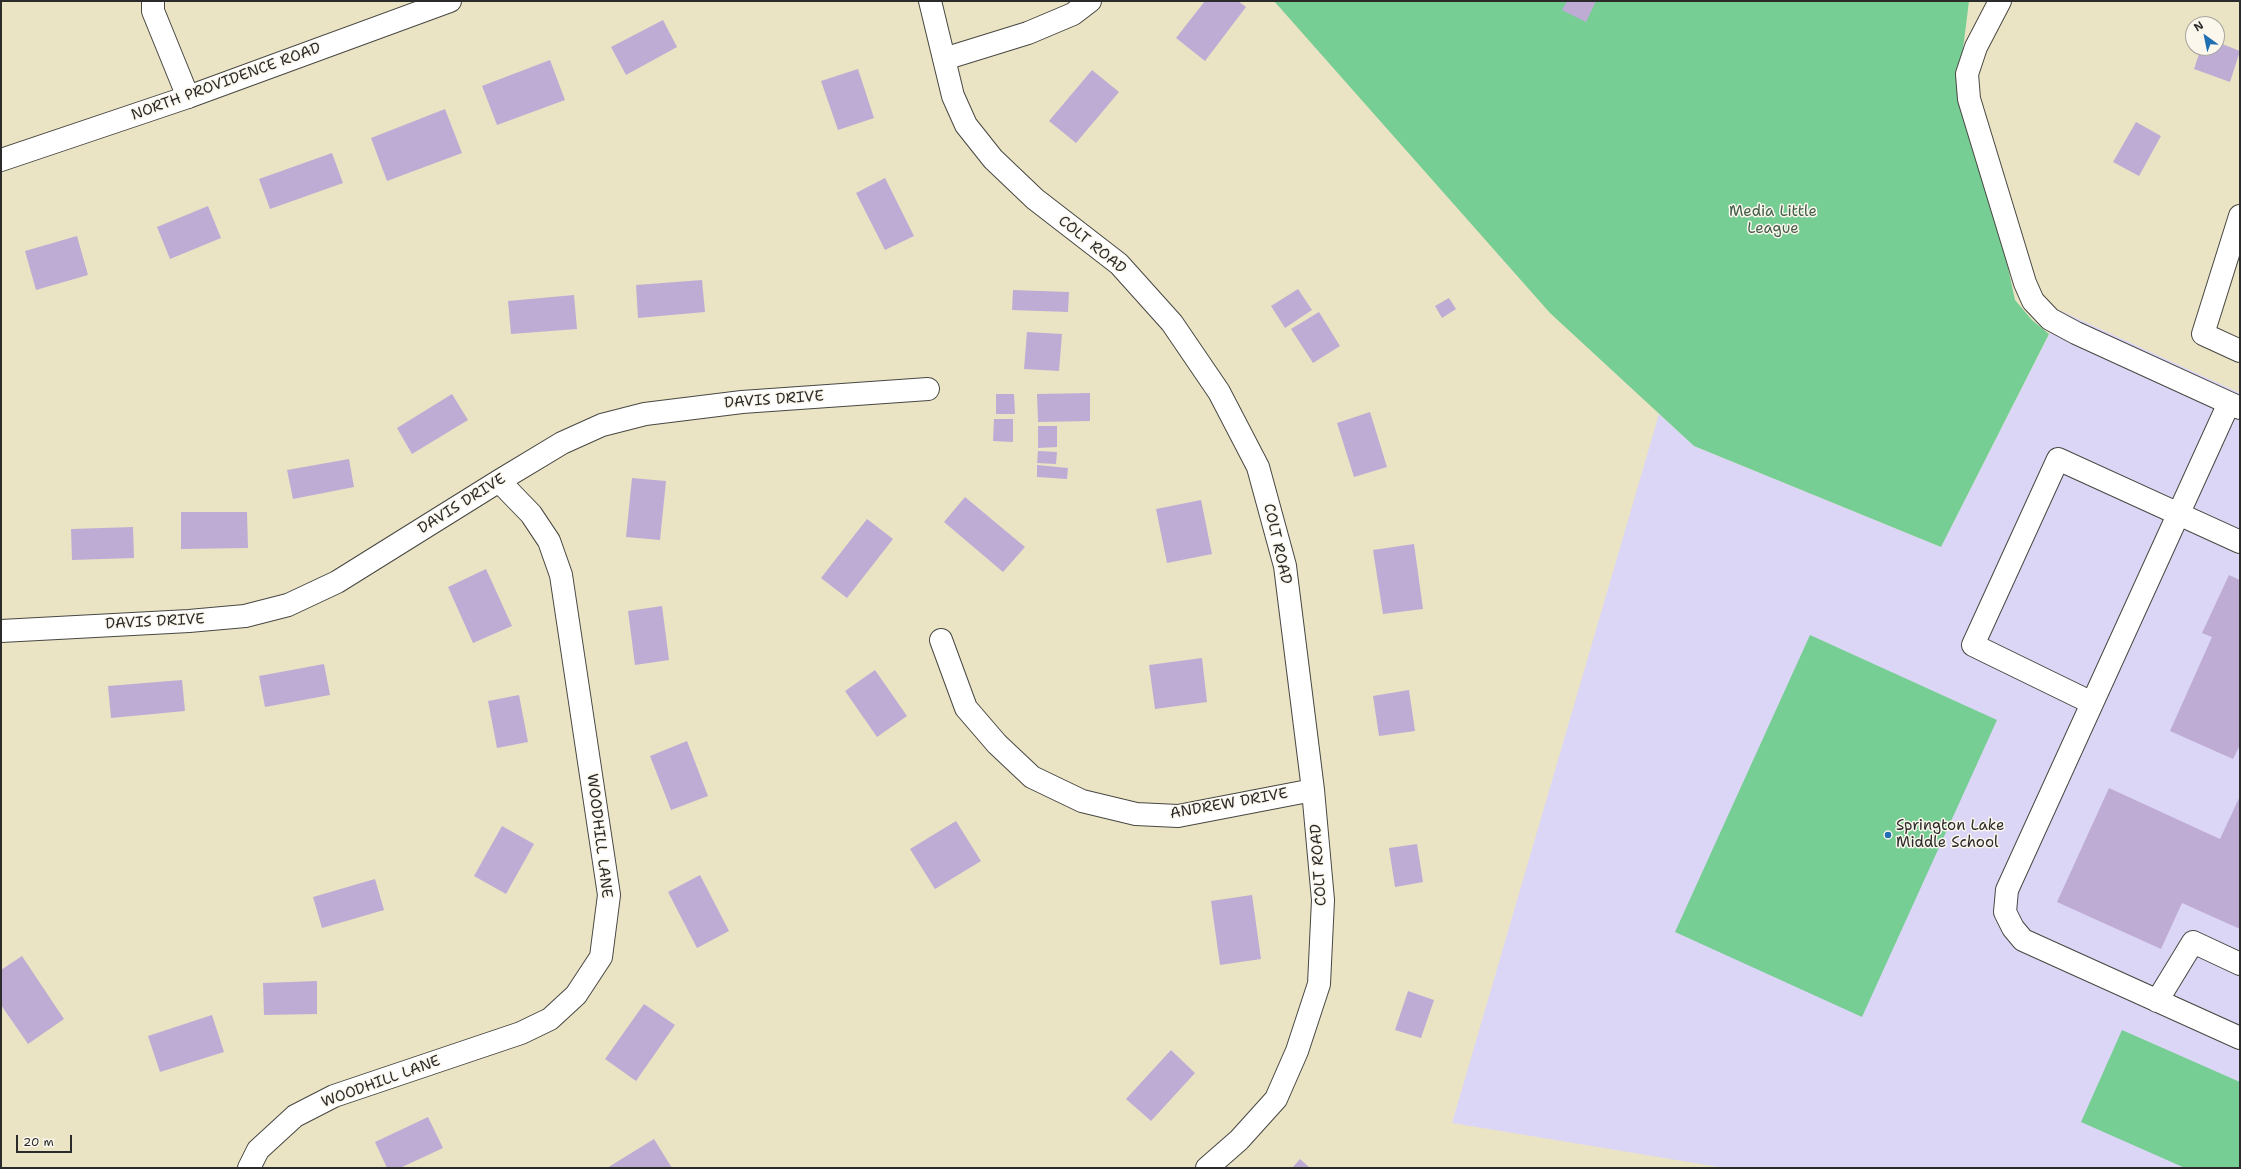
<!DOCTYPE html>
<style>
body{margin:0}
#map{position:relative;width:2241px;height:1169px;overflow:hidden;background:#eae4c4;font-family:"Shantell Sans",sans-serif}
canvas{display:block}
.frame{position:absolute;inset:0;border:2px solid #2b2b2b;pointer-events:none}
.north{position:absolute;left:2185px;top:16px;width:40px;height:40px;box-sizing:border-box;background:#fbf7ec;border:1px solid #a8a59f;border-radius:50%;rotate:327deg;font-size:11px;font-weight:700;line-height:16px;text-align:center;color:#2b2b2b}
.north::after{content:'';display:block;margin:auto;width:14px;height:18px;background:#1f6fb2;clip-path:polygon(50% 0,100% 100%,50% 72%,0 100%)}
.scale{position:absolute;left:16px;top:1135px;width:56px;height:18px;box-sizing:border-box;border:2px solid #2b2b2b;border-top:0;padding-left:5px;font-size:12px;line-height:14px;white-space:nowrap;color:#2b2b2b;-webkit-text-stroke:3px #fbf7ec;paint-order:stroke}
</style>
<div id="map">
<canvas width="2241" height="1169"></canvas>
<div class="frame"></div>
<div class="north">N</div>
<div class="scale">20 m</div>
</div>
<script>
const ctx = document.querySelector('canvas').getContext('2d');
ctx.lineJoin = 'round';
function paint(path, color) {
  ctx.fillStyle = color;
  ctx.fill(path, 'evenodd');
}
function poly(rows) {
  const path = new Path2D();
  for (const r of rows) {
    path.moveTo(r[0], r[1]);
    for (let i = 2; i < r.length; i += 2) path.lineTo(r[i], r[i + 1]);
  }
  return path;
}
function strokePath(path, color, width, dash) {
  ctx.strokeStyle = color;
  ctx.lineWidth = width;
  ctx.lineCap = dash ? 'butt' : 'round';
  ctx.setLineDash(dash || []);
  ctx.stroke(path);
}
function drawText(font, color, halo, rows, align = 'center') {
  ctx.font = font + ' "Shantell Sans",sans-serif';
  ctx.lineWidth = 3;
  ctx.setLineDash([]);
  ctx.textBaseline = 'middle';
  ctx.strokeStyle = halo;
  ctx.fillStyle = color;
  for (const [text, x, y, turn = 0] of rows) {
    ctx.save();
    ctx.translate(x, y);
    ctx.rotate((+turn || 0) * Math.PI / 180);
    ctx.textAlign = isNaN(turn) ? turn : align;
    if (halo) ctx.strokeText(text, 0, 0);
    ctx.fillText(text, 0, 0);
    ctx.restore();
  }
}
const built = poly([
 [2061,311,2240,393,2240,1168,1725,1168,1452,1123,1659,414,1694,446,1941,547]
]);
const green = poly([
 [1274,1,1969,1,1962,57,2015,300,2032,320,2049,334,1941,547,1694,446,1550,313],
 [1810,635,1997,720,1862,1017,1675,932],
 [2122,1030,2240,1082,2240,1168,2185,1168,2081,1122]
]);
const building = poly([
 [1205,1,1238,1,1246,7,1205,61,1176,38],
 [1567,1,1596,1,1586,22,1562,10],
 [663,20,677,47,626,75,611,47],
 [2217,42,2240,51,2230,82,2194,69,2201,48,2217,48],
 [550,60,565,100,497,125,482,86],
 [858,69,874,118,838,130,821,81],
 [1092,70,1119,92,1076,143,1049,121],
 [445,109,462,153,387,181,371,138],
 [2136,122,2161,136,2139,176,2113,162],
 [332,153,343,183,270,209,259,179],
 [885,178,914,236,885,250,856,193],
 [208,206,221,238,170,259,157,227],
 [77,236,88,275,36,290,25,251],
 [702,280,705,312,638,318,636,285],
 [1298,289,1312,310,1285,328,1271,306],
 [1013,290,1069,292,1068,312,1012,310],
 [574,295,577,329,511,334,508,301],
 [1449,298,1456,309,1442,318,1435,306],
 [1319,312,1340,346,1313,363,1291,329],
 [1027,332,1062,334,1059,371,1024,369],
 [1090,393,1090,421,1038,422,1037,394],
 [452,394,468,420,412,454,397,428],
 [996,394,1014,394,1015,414,996,414],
 [1370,412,1387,467,1354,477,1337,423],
 [994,419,1013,419,1013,442,993,441],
 [1038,426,1057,426,1057,447,1038,448],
 [1038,451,1057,452,1056,464,1037,463],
 [349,459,354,487,293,499,287,470],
 [1037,465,1068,468,1067,479,1037,477],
 [632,478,666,481,660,540,626,537],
 [965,497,1025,547,1003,572,944,522],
 [1201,500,1212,554,1167,563,1156,509],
 [181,512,247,512,248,548,181,549],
 [867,519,893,539,847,598,821,578],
 [133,527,134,558,72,560,71,529],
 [1414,544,1423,609,1383,614,1373,550],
 [486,569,512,626,473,643,448,587],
 [2229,575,2240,580,2240,745,2233,759,2170,731,2212,637,2202,633],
 [662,606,669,660,635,665,628,611],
 [1202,658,1207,702,1155,709,1149,665],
 [324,664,330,695,265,707,259,676],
 [875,670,907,716,877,737,845,691],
 [182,680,185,711,111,718,108,686],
 [1409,690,1415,731,1379,736,1373,696],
 [519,695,528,742,497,748,488,701],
 [687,741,708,796,671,810,650,756],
 [2109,788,2220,839,2240,796,2240,929,2182,903,2161,949,2057,902],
 [956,821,981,861,935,889,910,849],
 [502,826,534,844,506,894,474,876],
 [1417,844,1423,882,1395,887,1389,848],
 [700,875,729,931,697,948,668,892],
 [375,879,384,910,322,928,313,897],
 [1252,895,1261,959,1220,965,1211,901],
 [22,956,64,1019,28,1044,1,1005,1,970],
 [317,981,317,1014,264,1015,263,983],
 [1408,991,1434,1000,1421,1038,1395,1030],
 [644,1004,675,1025,636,1081,605,1059],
 [212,1015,224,1052,160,1072,148,1036],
 [1171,1050,1195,1073,1151,1121,1126,1099],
 [428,1117,443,1148,400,1168,387,1168,375,1142],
 [654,1139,672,1168,607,1168],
 [1300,1159,1310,1168,1292,1168]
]);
const minor = poly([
 [153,1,153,11,188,97],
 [930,1,953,96,966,125,993,159,1035,199,1119,264,1172,323,1219,392,1258,467,1285,566,1313,790,1323,900,1319,984,1297,1051,1276,1099,1239,1140,1207,1168],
 [2000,1,1976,47,1967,74,1969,99,2025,283,2033,301,2050,319,2076,333,2240,408],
 [944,59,1028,33,1073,14,1090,1],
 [2240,216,2203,334,2240,351],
 [2229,403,2007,890,2005,912,2013,928,2023,940,2240,1038],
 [1,631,189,621,245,616,288,605,337,582,499,481,562,443,602,425,645,414,742,402,928,389],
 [941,640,966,708,997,744,1032,777,1082,801,1136,814,1178,816,1313,790],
 [2092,703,1973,645,2058,459,2240,542],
 [2157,1001,2193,942,2240,964],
 [249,1168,258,1150,295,1116,334,1096,521,1033,550,1019,576,995,601,957,609,895,561,575,549,541,531,514,499,481]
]);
const major = poly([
 [1,160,188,97,450,1]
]);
const markers = [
 [1888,835,4,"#1f6fb2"]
];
const streetNames = [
 ["NORTH PROVIDENCE ROAD",226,82,-20],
 ["COLT ROAD",1092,245,39],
 ["DAVIS DRIVE",774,400,-4],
 ["DAVIS DRIVE",462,504,-32],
 ["COLT ROAD",1277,544,77],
 ["DAVIS DRIVE",155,622,-3],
 ["ANDREW DRIVE",1229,804,-10],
 ["WOODHILL LANE",599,836,83],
 ["COLT ROAD",1319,865,-94],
 ["WOODHILL LANE",381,1082,-20]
];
const parkNames = [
 ["Media Little",1773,212],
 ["League",1773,229]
];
const poiNames = [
 ["Springton Lake",1896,826],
 ["Middle School",1896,843]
];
paint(built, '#dcd6f6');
paint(green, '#76ce94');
paint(building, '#bfacd5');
strokePath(minor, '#484742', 24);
strokePath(major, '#484742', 24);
strokePath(minor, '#fff', 22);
strokePath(major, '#fff', 22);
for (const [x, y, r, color] of markers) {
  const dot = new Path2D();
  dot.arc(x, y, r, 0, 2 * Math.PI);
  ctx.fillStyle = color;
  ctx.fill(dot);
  strokePath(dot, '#fbf7ec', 1.5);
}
drawText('15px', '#2b2b2b', '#fbf7ec', streetNames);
drawText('15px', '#425c4a', '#fbf7ec', parkNames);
drawText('15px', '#2b2b2b', '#fbf7ec', poiNames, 'left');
</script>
